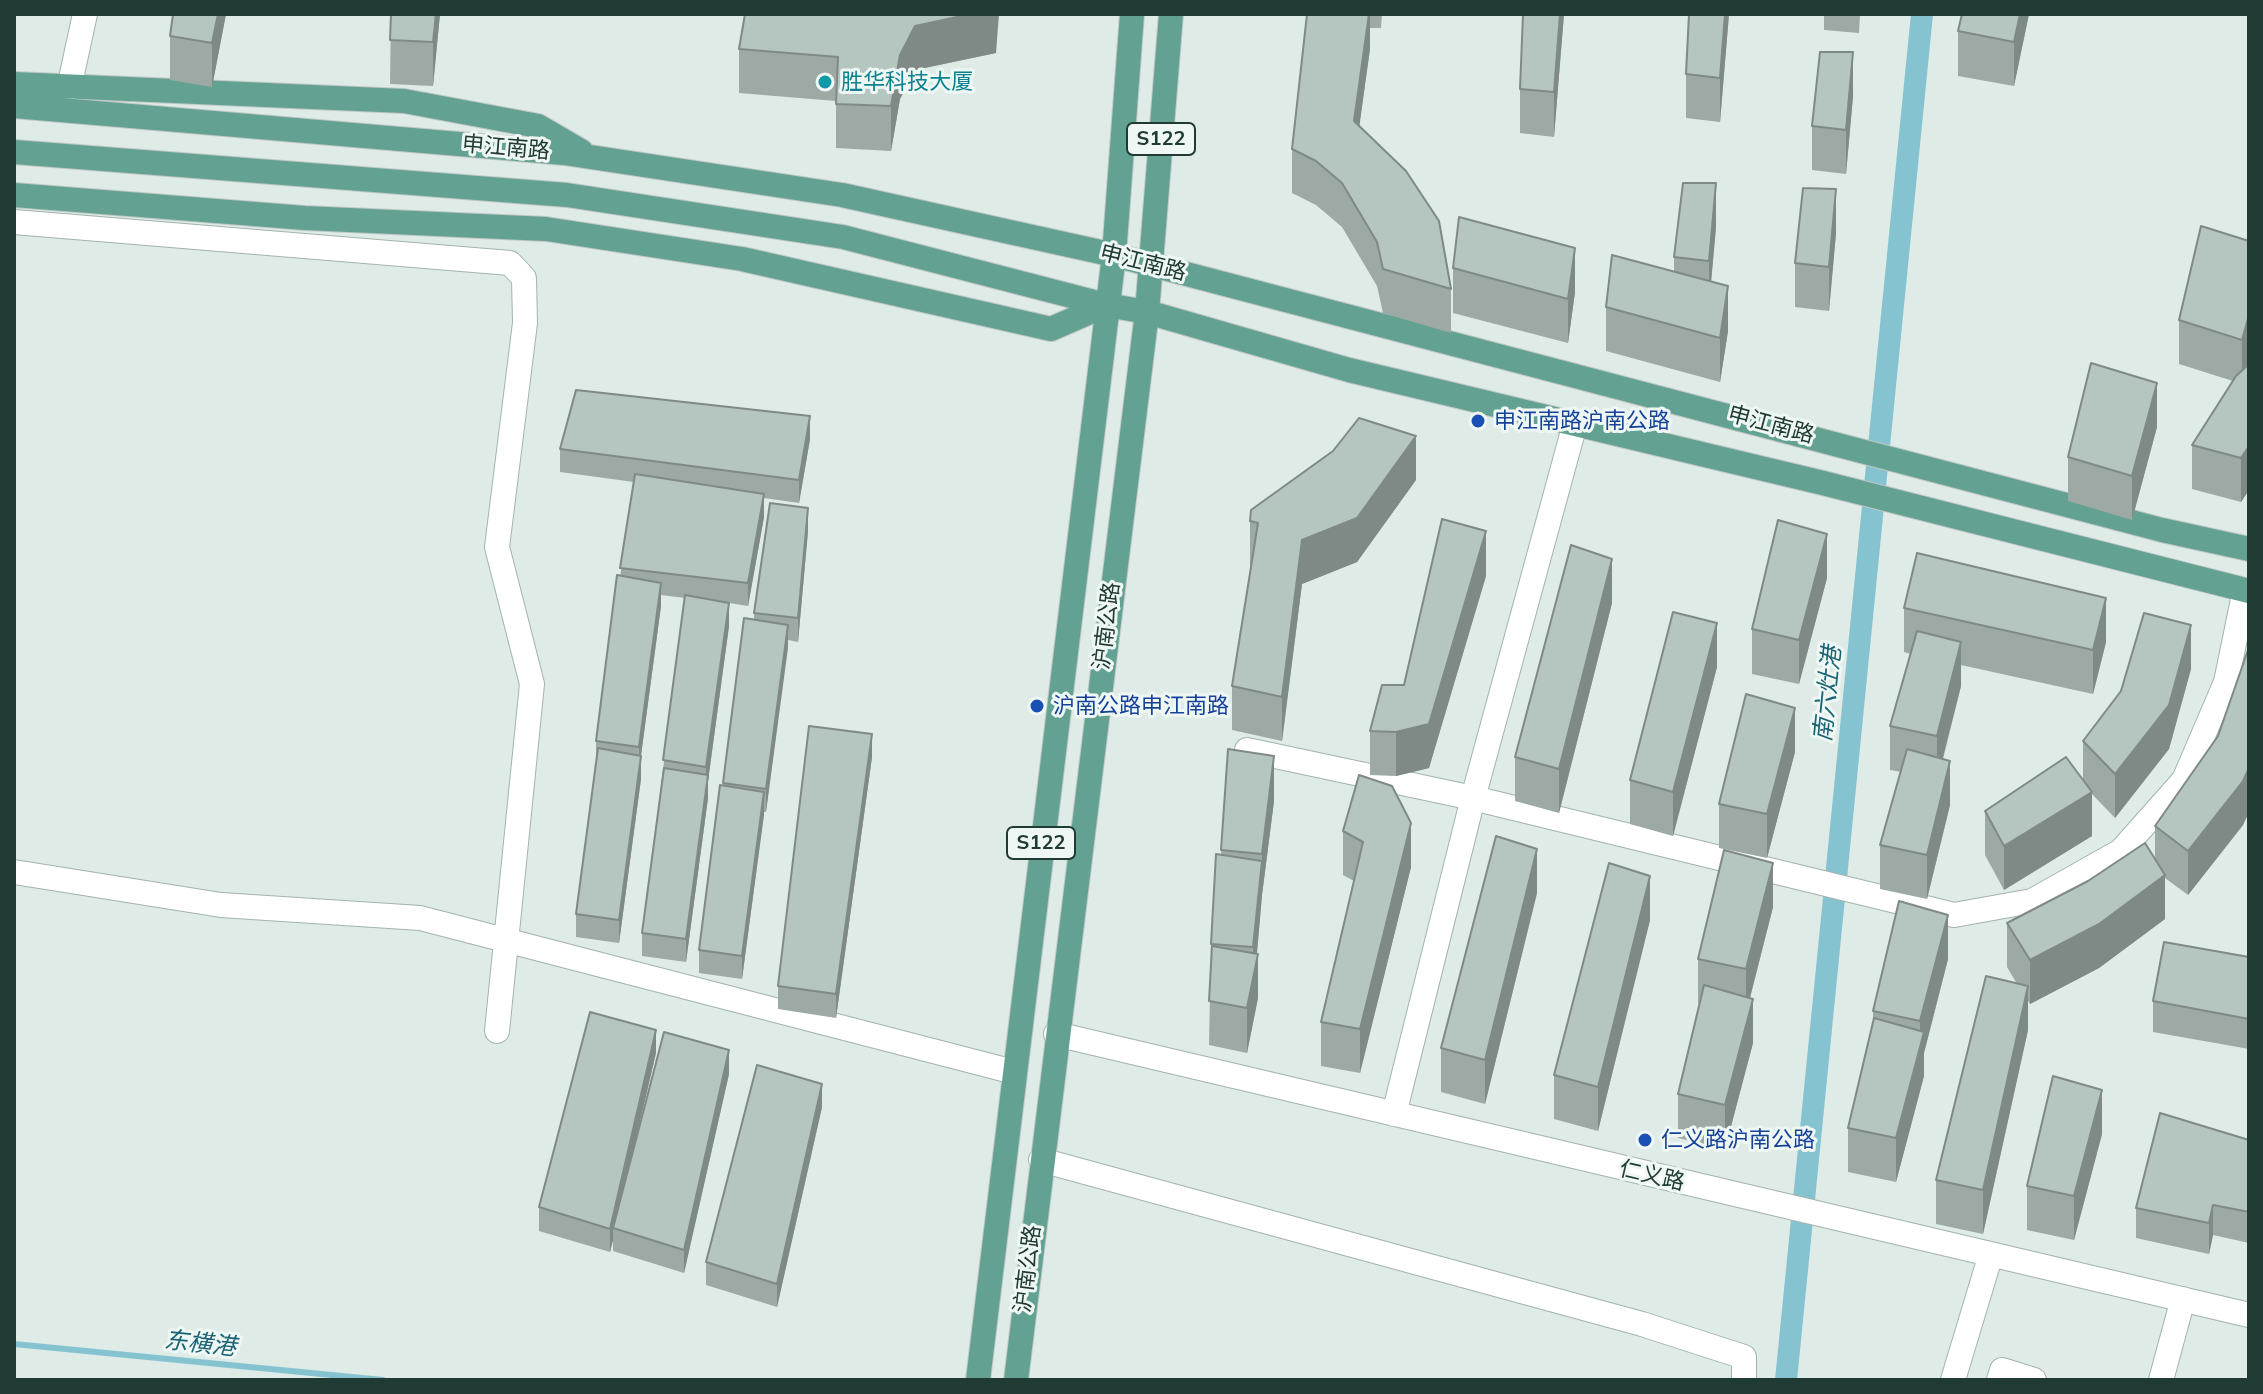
<!DOCTYPE html>
<meta charset="utf-8">
<style>
body{margin:0}
#map{position:relative;width:2263px;height:1394px;overflow:hidden;background:#dfebe6;font-family:Mulish,sans-serif}
canvas{display:block}
.frame{position:absolute;inset:0;border:16px solid #203b34;pointer-events:none}
</style>
<div id="map">
<canvas width="2263" height="1394"></canvas>
<div class="frame"></div>
</div>
<script>
const ctx = document.querySelector('canvas').getContext('2d');
ctx.lineJoin = 'round';
function poly(rows) {
  const path = new Path2D();
  for (const r of rows) {
    path.moveTo(r[0], r[1]);
    for (let i = 2; i < r.length; i += 2) path.lineTo(r[i], r[i + 1]);
  }
  return path;
}
function strokePath(path, color, width, dash) {
  ctx.strokeStyle = color;
  ctx.lineWidth = width;
  ctx.lineCap = dash ? 'butt' : 'round';
  ctx.setLineDash(dash || []);
  ctx.stroke(path);
}
function paint(path, color) {
  ctx.fillStyle = color;
  ctx.fill(path, 'evenodd');
}
function drawText(font, color, halo, rows, align = 'center') {
  ctx.font = font + ' Mulish,"Noto Sans SC",sans-serif';
  ctx.lineWidth = 6;
  ctx.setLineDash([]);
  ctx.textBaseline = 'middle';
  ctx.strokeStyle = halo;
  ctx.fillStyle = color;
  for (const [text, x, y, turn = 0] of rows) {
    ctx.save();
    ctx.translate(x, y);
    ctx.rotate((+turn || 0) * Math.PI / 180);
    ctx.textAlign = isNaN(turn) ? turn : align;
    if (halo) ctx.strokeText(text, 0, 0);
    ctx.fillText(text, 0, 0);
    ctx.restore();
  }
}
const stream = poly([
 [14,1344,383,1380]
]);
const canal = poly([
 [1786,1380,1922,14]
]);
const minor = poly([
 [69,88,85,14],
 [14,222,510,263,524,278,525,323,497,547,532,684,497,1031],
 [1247,750,1473,798,1954,915,2032,901,2121,851,2184,780,2226,682,2245,590],
 [14,872,221,905,420,918,1014,1072],
 [1056,1034,2249,1315],
 [1394,1114,1473,798,1575,424],
 [1041,1160,1642,1324,1744,1357,1744,1380],
 [1953,1380,1991,1254],
 [1999,1380,2002,1370,2034,1380],
 [2161,1380,2183,1299]
]);
const major = poly([
 [14,84,404,101,538,126,581,151],
 [14,106,564,153,842,195,1114,255,2162,530,2249,549],
 [14,152,567,195,843,237,1106,305,1147,312,1349,370,1823,483,2249,591],
 [14,195,305,218,546,229,742,259,1051,329,1106,305],
 [978,1380,1114,255,1132,14],
 [1016,1380,1147,312,1171,14]
]);
const wall = poly([
 [173,14,226,14,212,87,170,80,170,36],
 [391,14,440,14,433,86,390,84],
 [1307,14,1382,14,1381,28,1370,28,1370,49,1359,126,1451,289,1451,333,1383,313,1377,286,1342,227,1316,205,1292,193,1292,149],
 [1564,14,1554,137,1520,133,1520,89],
 [1729,14,1720,122,1686,118,1686,74],
 [1824,14,1860,14,1859,33,1824,30],
 [1962,14,2029,14,2014,86,1958,76,1958,31],
 [739,49,996,53,915,70,900,99,891,151,836,148,836,101,739,93],
 [1853,96,1846,174,1812,170,1812,126],
 [1716,227,1711,282,1728,331,1720,382,1606,351,1606,307,1674,272,1674,257],
 [1836,233,1829,311,1795,307,1795,263],
 [2249,241,2247,365,2249,364,2249,490,2241,502,2192,489,2192,445,2233,381,2179,364,2179,320],
 [1453,268,1575,292,1568,343,1453,313],
 [2157,427,2132,520,2068,501,2068,457],
 [810,439,799,503,764,498,764,517,748,606,729,603,729,626,708,781,708,798,686,962,642,956,642,933,685,598,661,595,661,606,641,756,641,779,619,943,576,937,576,914,596,764,596,741,634,482,560,472,560,449],
 [1416,480,1357,562,1302,584,1282,741,1232,730,1232,686,1251,565,1250,565,1250,521],
 [808,531,798,642,788,640,766,812,764,812,742,979,699,973,699,950,723,785,744,618,754,619,754,613],
 [1486,576,1429,768,1396,776,1370,775,1370,731],
 [1827,578,1799,684,1752,674,1752,629],
 [1612,603,1559,813,1515,801,1515,757],
 [1904,608,2106,642,2093,694,1961,665,1961,686,1943,759,1950,805,1927,899,1880,889,1880,845,1901,772,1890,770,1890,726,1911,654,1904,652],
 [2249,647,2249,812,2243,825,2188,895,2165,878,2165,919,2099,968,2030,1004,2028,1001,2028,1030,1983,1234,1936,1224,1936,1180,2017,984,2007,967,2007,923,2155,859,2155,826,2218,736],
 [1717,667,1673,836,1630,824,1630,780],
 [2191,669,2169,749,2115,818,2092,794,2092,836,2004,890,1985,855,1985,811,2083,779,2083,741],
 [1228,749,1274,801,1262,895,1257,954,1258,998,1247,1053,1209,1045,1211,944,1221,855],
 [1795,752,1767,858,1719,848,1719,804],
 [872,757,836,1018,778,1009,778,986],
 [1343,831,1411,867,1360,1073,1321,1066,1321,1022,1354,881,1343,875],
 [1537,893,1485,1104,1441,1092,1441,1048],
 [1773,907,1750,998,1753,1043,1725,1149,1678,1138,1678,1094,1699,1003,1698,1003,1698,959],
 [1650,920,1598,1131,1554,1119,1554,1075],
 [2249,957,2249,1049,2153,1032,2153,1001],
 [1948,959,1924,1053,1924,1076,1896,1182,1848,1172,1848,1128,1873,1024,1873,1011],
 [656,1053,635,1142,729,1074,684,1273,613,1251,613,1240,610,1252,539,1231,539,1207],
 [822,1107,777,1307,706,1285,706,1262],
 [2102,1134,2074,1240,2027,1230,2027,1186],
 [2249,1140,2249,1243,2213,1235,2209,1254,2136,1238,2136,1208]
]);
const shadedWall = poly([
 [218,14,226,14,212,87,212,43],
 [436,14,440,14,433,86,433,42],
 [971,14,999,14,996,53,915,70,900,99,891,151,891,106,900,55,915,26],
 [1369,14,1370,14,1370,49,1354,165,1354,121],
 [1560,14,1564,14,1554,137,1554,92],
 [1725,14,1729,14,1720,122,1720,78],
 [2020,14,2029,14,2014,86,2014,42],
 [1853,52,1853,96,1846,174,1846,130],
 [1716,183,1716,227,1709,305,1709,261],
 [1836,189,1836,233,1829,311,1829,267],
 [1575,248,1575,292,1568,343,1568,299],
 [1728,286,1728,331,1720,382,1720,338],
 [2249,315,2249,359,2242,384,2242,340],
 [2157,383,2157,427,2132,520,2132,476],
 [810,416,810,439,799,503,799,480],
 [1416,436,1416,480,1357,562,1302,584,1282,741,1282,697,1302,540],
 [2249,446,2249,490,2241,502,2241,458],
 [764,494,764,517,748,606,748,583],
 [808,508,808,531,798,642,798,618],
 [1486,531,1486,576,1429,768,1396,776,1396,732],
 [1827,534,1827,578,1799,684,1799,640],
 [1612,559,1612,603,1559,813,1559,769],
 [661,583,661,606,639,770,639,747],
 [2106,598,2106,642,2093,694,2093,650],
 [729,603,729,626,708,781,708,798,686,962,686,939,706,785,706,767],
 [1717,623,1717,667,1673,836,1673,792],
 [788,625,788,648,766,812,766,789],
 [2191,625,2191,669,2169,749,2115,818,2115,774],
 [1961,642,1961,686,1937,780,1937,736],
 [1795,708,1795,752,1767,858,1767,814],
 [872,734,872,757,836,1018,836,994],
 [641,756,641,779,619,943,619,920],
 [1274,756,1274,801,1262,895,1256,962,1258,954,1258,998,1247,1053,1247,1008,1253,977,1253,947,1262,865,1262,854],
 [1950,761,1950,805,1927,899,1927,855],
 [2249,768,2249,812,2243,825,2188,895,2188,851],
 [764,792,764,815,742,979,742,956],
 [2092,792,2092,836,2004,890,2004,846],
 [1411,823,1411,867,1360,1073,1360,1029],
 [1537,849,1537,893,1485,1104,1485,1060],
 [1773,863,1773,907,1746,1013,1746,969],
 [2165,875,2165,919,2099,968,2030,1004,2030,960],
 [1650,876,1650,920,1598,1131,1598,1087],
 [1948,915,1948,959,1924,1053,1924,1076,1896,1182,1896,1138,1920,1045,1920,1021],
 [2028,986,2028,1030,1983,1234,1983,1190],
 [1753,999,1753,1043,1725,1149,1725,1105],
 [656,1030,656,1053,615,1229,613,1228,613,1240,610,1252,610,1229],
 [729,1050,729,1074,684,1273,684,1250],
 [822,1084,822,1107,777,1307,777,1284],
 [2102,1090,2102,1134,2074,1240,2074,1196],
 [2213,1205,2213,1235,2209,1254,2209,1223]
]);
const building = poly([
 [173,14,218,14,212,43,170,36,173,14],
 [391,14,436,14,433,42,390,40,391,14],
 [745,14,971,14,915,26,900,55,891,106,836,104,838,57,739,49,745,14],
 [1307,14,1369,14,1354,121,1406,171,1439,221,1451,289,1383,269,1377,242,1342,183,1316,161,1292,149,1307,14],
 [1523,14,1560,14,1554,92,1520,89,1523,14],
 [1689,14,1725,14,1720,78,1686,74,1689,14],
 [1962,14,2020,14,2014,42,1958,31,1962,14],
 [1820,52,1853,52,1846,130,1812,126,1820,52],
 [1683,183,1716,183,1709,261,1674,257,1683,183],
 [1803,188,1836,189,1829,267,1795,263,1803,188],
 [1459,217,1575,248,1568,299,1453,268,1459,217],
 [2201,226,2249,241,2249,315,2242,340,2179,320,2201,226],
 [1612,255,1728,286,1720,338,1606,307,1612,255],
 [2091,363,2157,383,2132,476,2068,457,2091,363],
 [2249,364,2249,446,2241,458,2192,445,2236,376,2249,364],
 [576,390,810,416,799,480,560,449,576,390],
 [1359,418,1416,436,1357,518,1302,540,1282,697,1232,686,1258,523,1250,521,1251,510,1333,451,1359,418],
 [635,474,764,494,748,583,620,568,635,474],
 [770,503,808,508,798,618,754,613,770,503],
 [1442,519,1486,531,1429,724,1396,732,1370,731,1382,685,1404,685,1442,519],
 [1778,520,1827,534,1799,640,1752,629,1778,520],
 [1571,545,1612,559,1559,769,1515,757,1571,545],
 [1917,553,2106,598,2093,650,1904,608,1917,553],
 [617,575,661,583,639,747,596,741,617,575],
 [685,595,729,603,706,767,663,760,685,595],
 [1673,612,1717,623,1673,792,1630,780,1673,612],
 [2144,613,2191,625,2169,705,2115,774,2083,741,2121,691,2144,613],
 [744,618,788,625,766,789,723,783,744,618],
 [1917,631,1961,642,1937,736,1890,726,1917,631],
 [2249,647,2249,768,2243,781,2188,851,2155,826,2218,736,2249,647],
 [1746,694,1795,708,1767,814,1719,804,1746,694],
 [809,726,872,734,836,994,778,986,809,726],
 [598,748,641,756,619,920,576,914,598,748],
 [1228,749,1274,756,1262,854,1221,850,1228,749],
 [1907,749,1950,761,1927,855,1880,845,1907,749],
 [2066,757,2092,792,2004,846,1985,811,2066,757],
 [664,768,708,775,686,939,642,933,664,768],
 [1359,775,1392,786,1411,823,1360,1029,1321,1022,1363,842,1343,831,1359,775],
 [720,785,764,792,742,956,699,950,720,785],
 [1496,836,1537,849,1485,1060,1441,1048,1496,836],
 [2145,843,2165,875,2099,924,2030,960,2007,923,2088,881,2145,843],
 [1724,850,1773,863,1746,969,1698,959,1724,850],
 [1216,854,1262,861,1253,947,1211,944,1216,854],
 [1609,863,1650,876,1598,1087,1554,1075,1609,863],
 [1899,901,1948,915,1920,1021,1873,1011,1899,901],
 [2164,942,2249,957,2249,1019,2153,1001,2164,942],
 [1212,946,1258,954,1247,1008,1209,1001,1212,946],
 [1986,976,2028,986,1983,1190,1936,1180,1986,976],
 [1704,985,1753,999,1725,1105,1678,1094,1704,985],
 [590,1012,656,1030,610,1229,539,1207,590,1012],
 [1874,1018,1924,1032,1896,1138,1848,1128,1874,1018],
 [664,1032,729,1050,684,1250,613,1228,664,1032],
 [757,1065,822,1084,777,1284,706,1262,757,1065],
 [2053,1076,2102,1090,2074,1196,2027,1186,2053,1076],
 [2160,1113,2249,1140,2249,1212,2213,1205,2209,1223,2136,1208,2160,1113]
]);
const markers = [
 [825,82,8,"#0f9aa8"],
 [1478,421,8,"#1a4fb4"],
 [1037,706,8,"#1a4fb4"],
 [1645,1140,8,"#1a4fb4"]
];
const shields = [
 [1161,139,68],
 [1041,843,68]
];
const shieldNames = [
 ["S122",1161,139],
 ["S122",1041,843]
];
const cultureNames = [
 ["胜华科技大厦",841,82]
];
const streetNames = [
 ["申江南路",506,148,5],
 ["申江南路",1143,263,14],
 ["申江南路",1771,425,15],
 ["沪南公路",1107,626,-83],
 ["仁义路",1652,1176,13],
 ["沪南公路",1028,1269,-83]
];
const transitNames = [
 ["申江南路沪南公路",1494,421],
 ["沪南公路申江南路",1053,706],
 ["仁义路沪南公路",1661,1140]
];
const waterNames = [
 ["南六灶港",1828,694,-84],
 ["东横港",200,1344,6]
];
strokePath(stream, '#86c3d1', 6);
strokePath(canal, '#86c3d1', 22);
strokePath(minor, '#a2b3ad', 26);
strokePath(major, '#c1c8c6', 26);
strokePath(minor, '#fff', 24);
strokePath(major, '#63a193', 24);
paint(wall, '#9ca9a4');
paint(shadedWall, '#7f8a86');
paint(building, '#b5c5bf');
strokePath(building, '#7f8a86', 2);
for (const [x, y, r, color] of markers) {
  const dot = new Path2D();
  dot.arc(x, y, r, 0, 2 * Math.PI);
  ctx.fillStyle = color;
  ctx.fill(dot);
  strokePath(dot, '#eff7f4', 3);
}
for (const [x, y, w] of shields) {
  const box = new Path2D();
  box.roundRect(x - w / 2, y - 16, w, 32, 6);
  ctx.fillStyle = '#eff7f4';
  ctx.fill(box);
  strokePath(box, '#203b34', 2);
}
drawText('bold 20px', '#203b34', null, shieldNames);
drawText('22px', '#0d838f', '#eff7f4', cultureNames, 'left');
drawText('22px', '#203b34', '#eff7f4', streetNames);
drawText('22px', '#164399', '#eff7f4', transitNames, 'left');
drawText('italic 24px', '#1a6476', '#eff7f4', waterNames);
</script>
